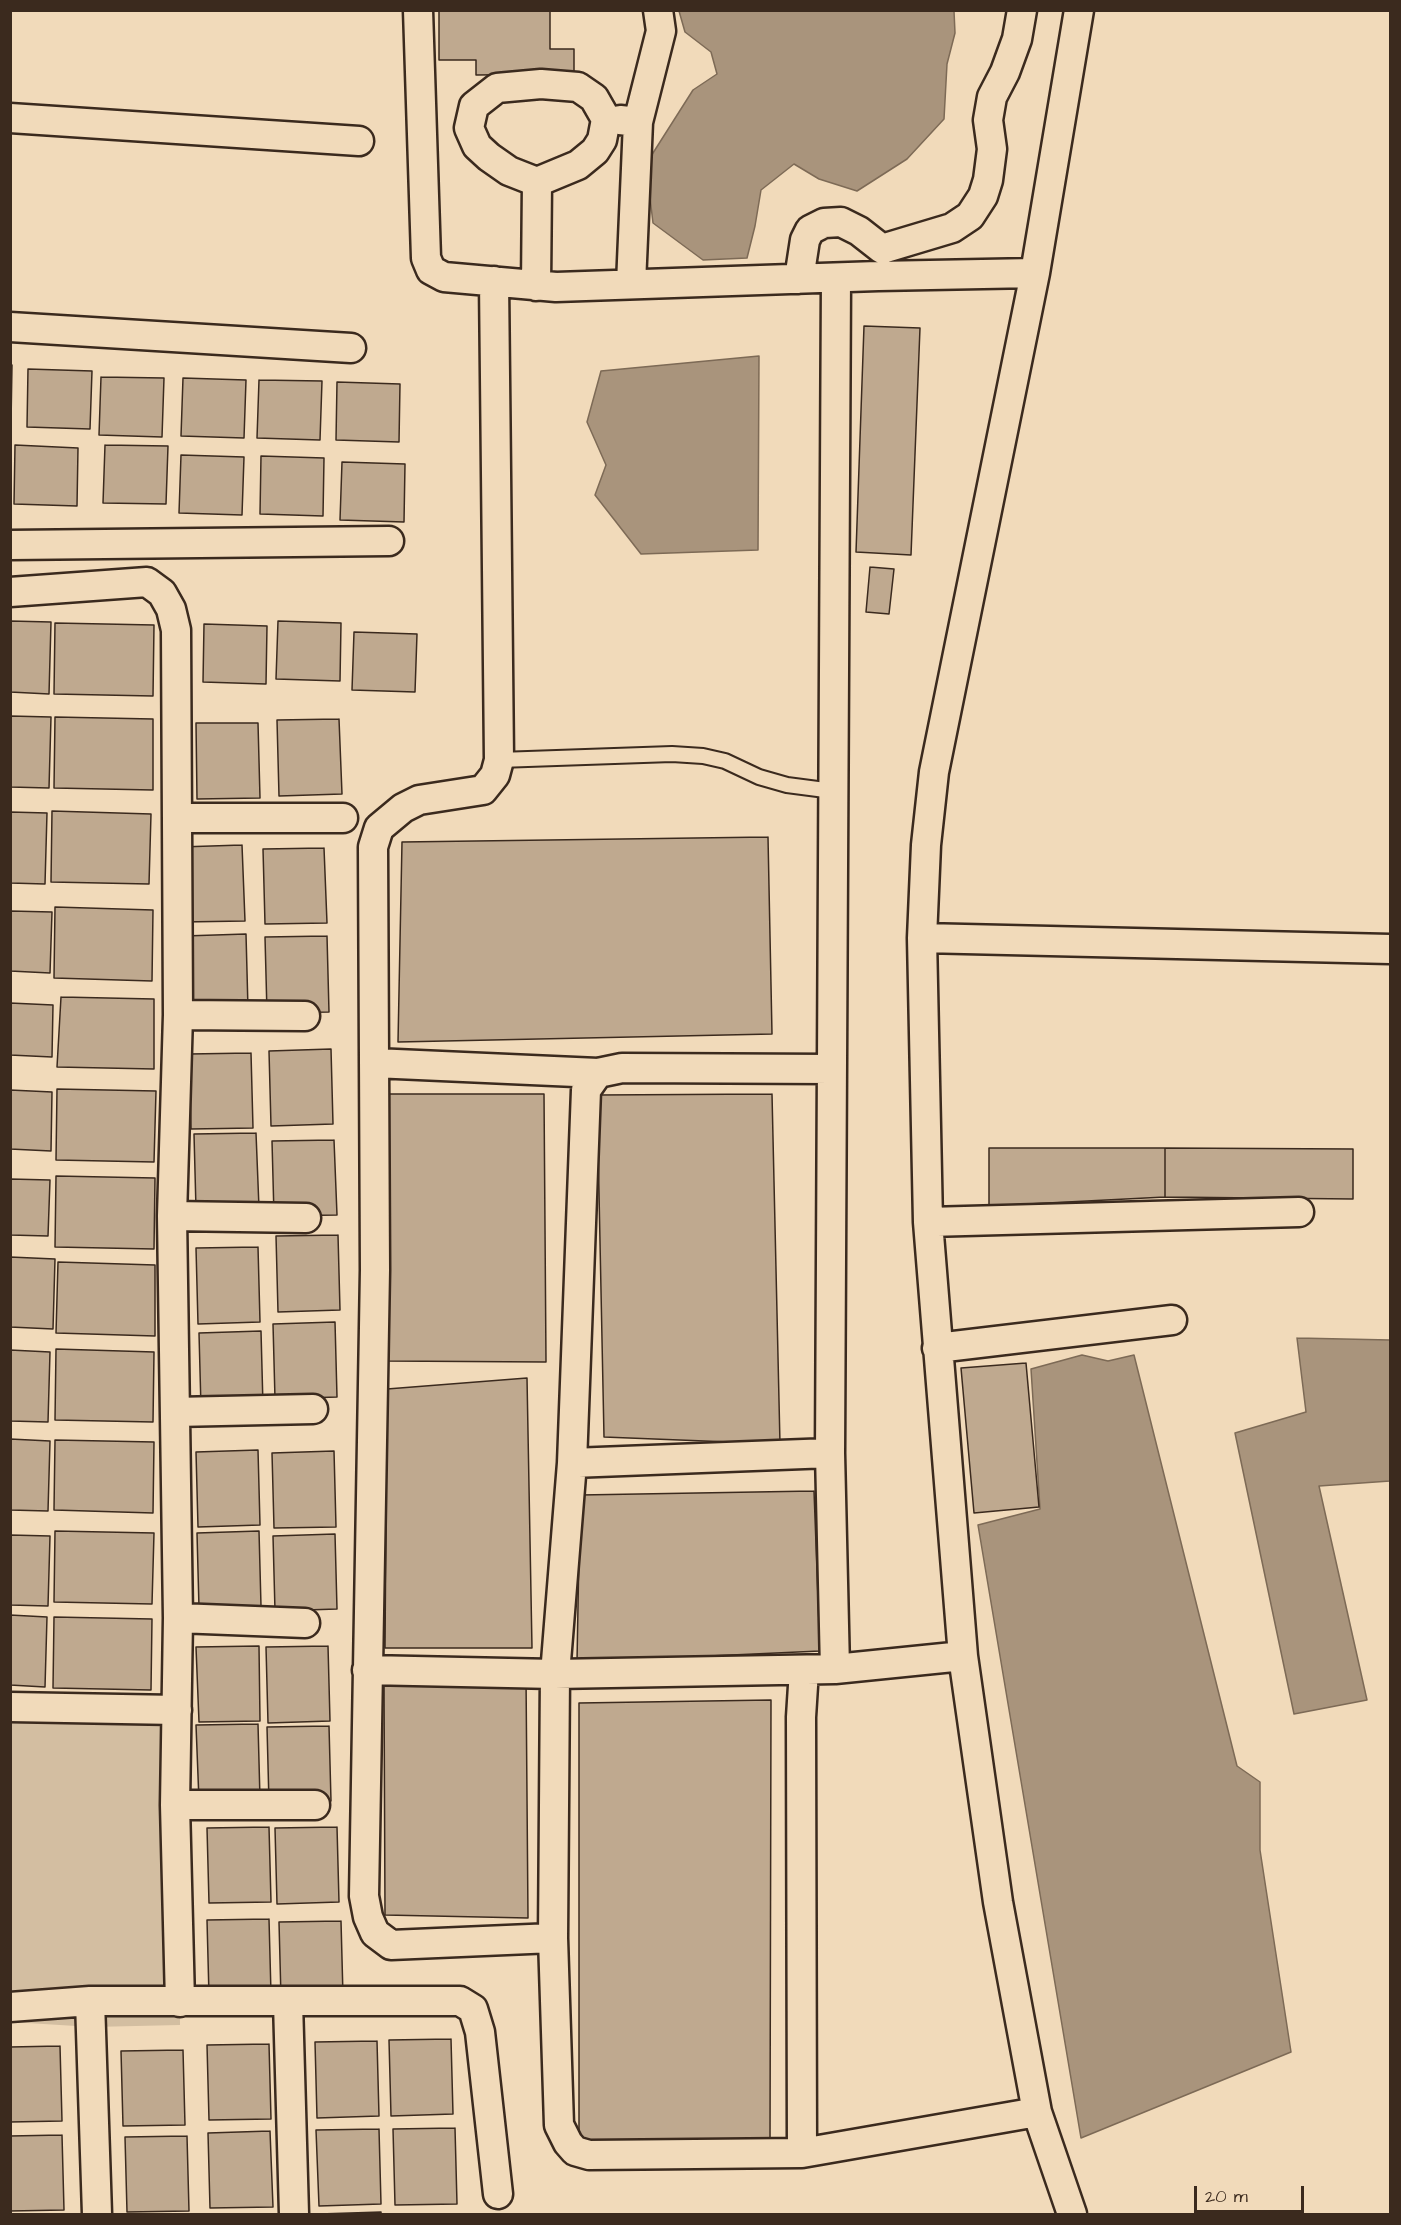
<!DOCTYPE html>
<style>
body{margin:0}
#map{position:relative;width:1401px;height:2225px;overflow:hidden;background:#f1daba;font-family:"Architects Daughter",sans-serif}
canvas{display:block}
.frame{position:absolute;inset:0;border:12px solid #3b2a1e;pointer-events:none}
.scale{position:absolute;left:1194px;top:2186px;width:110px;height:27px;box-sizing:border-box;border:3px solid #3b2a1e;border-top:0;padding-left:8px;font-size:18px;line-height:21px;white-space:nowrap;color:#3b2a1e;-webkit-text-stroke:4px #f1daba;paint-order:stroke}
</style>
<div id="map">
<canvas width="1401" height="2225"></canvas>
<div class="frame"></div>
<div class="scale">20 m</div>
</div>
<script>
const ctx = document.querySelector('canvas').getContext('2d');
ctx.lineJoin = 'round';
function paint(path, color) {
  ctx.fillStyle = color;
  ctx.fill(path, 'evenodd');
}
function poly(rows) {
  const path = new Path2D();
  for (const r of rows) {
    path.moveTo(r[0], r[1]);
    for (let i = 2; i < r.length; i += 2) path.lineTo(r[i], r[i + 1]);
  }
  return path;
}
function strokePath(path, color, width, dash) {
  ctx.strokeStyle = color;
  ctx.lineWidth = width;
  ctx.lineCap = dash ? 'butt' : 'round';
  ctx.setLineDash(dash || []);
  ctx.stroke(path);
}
const green = poly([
 [177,1710,180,2025,92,2027,11,2022,10,1711]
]);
const water = poly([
 [679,11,954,11,955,33,947,64,944,119,907,159,857,191,819,179,794,164,761,190,755,226,747,258,703,260,653,223,646,164,693,90,717,74,711,52,685,32,679,11],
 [759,356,758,550,641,554,595,495,606,465,587,422,601,371,759,356],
 [1297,1338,1390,1340,1390,1481,1319,1486,1367,1700,1294,1714,1235,1433,1306,1412,1297,1338],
 [1082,1355,1108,1361,1134,1355,1237,1766,1260,1782,1260,1850,1291,2052,1081,2138,978,1525,1040,1509,1031,1369,1082,1355]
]);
const building = poly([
 [439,10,550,10,550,49,574,49,574,74,476,75,476,60,439,60,439,10],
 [864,326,920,328,911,555,856,552,864,326],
 [10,365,12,365,11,423,10,423,10,365],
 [28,369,92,371,90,429,27,427,28,369],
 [101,377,164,378,162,437,99,435,101,377],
 [183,378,246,380,244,438,181,436,183,378],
 [259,380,322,381,320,440,257,438,259,380],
 [337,382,400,384,399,442,336,440,337,382],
 [15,445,78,448,77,506,14,504,15,445],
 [105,445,168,446,166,504,103,503,105,445],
 [181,455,244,457,242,515,179,513,181,455],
 [261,456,324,458,323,516,260,514,261,456],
 [342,462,405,464,404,522,340,520,342,462],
 [870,567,894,569,889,614,866,612,870,567],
 [10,621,51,622,49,694,10,692,10,621],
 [278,621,341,623,340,681,276,679,278,621],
 [55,623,154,625,153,696,54,694,55,623],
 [204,624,267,626,266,684,203,682,204,624],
 [354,632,417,634,415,692,352,690,354,632],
 [10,716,51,717,49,788,10,787,10,716],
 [55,717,153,719,153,790,54,788,55,717],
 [339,719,342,794,279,796,277,720,339,719],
 [196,723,258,723,260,798,197,799,196,723],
 [52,811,151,814,149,884,51,882,52,811],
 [10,812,47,813,45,884,10,883,10,812],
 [768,837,772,1034,398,1042,402,842,768,837],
 [242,845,245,921,182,922,180,847,242,845],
 [324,848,327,923,265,924,263,849,324,848],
 [55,907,153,910,152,981,54,978,55,907],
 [10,911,52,912,50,973,10,971,10,911],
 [246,934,248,1009,186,1011,184,936,246,934],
 [327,936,329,1012,267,1013,265,937,327,936],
 [61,997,154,999,154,1069,57,1067,61,997],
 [10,1003,53,1005,52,1057,10,1055,10,1003],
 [331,1049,333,1124,271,1126,269,1051,331,1049],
 [251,1053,253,1128,191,1129,189,1054,251,1053],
 [57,1089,156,1091,154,1162,56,1160,57,1089],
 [10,1090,52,1092,51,1151,10,1149,10,1090],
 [385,1094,544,1094,546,1362,386,1361,385,1094],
 [772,1094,780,1444,604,1437,597,1095,772,1094],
 [256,1133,259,1208,196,1209,194,1134,256,1133],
 [334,1140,337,1215,274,1216,272,1141,334,1140],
 [989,1148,1165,1148,1165,1197,989,1206,989,1148],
 [1165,1148,1353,1149,1353,1199,1165,1197,1165,1148],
 [56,1176,155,1178,154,1249,55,1247,56,1176],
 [10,1179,50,1180,48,1236,10,1235,10,1179],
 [338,1235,340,1310,278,1312,276,1236,338,1235],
 [258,1247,260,1322,198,1324,196,1248,258,1247],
 [10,1257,55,1259,53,1329,10,1327,10,1257],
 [58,1262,155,1265,155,1336,56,1333,58,1262],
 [335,1322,337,1397,275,1399,273,1324,335,1322],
 [261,1331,263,1406,201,1408,199,1333,261,1331],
 [56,1349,154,1352,153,1422,55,1420,56,1349],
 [10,1350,50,1352,48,1422,10,1421,10,1350],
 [1026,1363,1039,1507,974,1513,961,1368,1026,1363],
 [527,1378,532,1648,385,1648,387,1389,527,1378],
 [10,1439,50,1441,48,1511,10,1510,10,1439],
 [55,1440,154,1442,153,1513,54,1510,55,1440],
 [258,1450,260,1525,198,1527,196,1452,258,1450],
 [334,1451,336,1527,274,1528,272,1453,334,1451],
 [814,1491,820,1651,577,1662,580,1495,814,1491],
 [55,1531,154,1533,152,1604,54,1602,55,1531],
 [259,1531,261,1606,199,1608,197,1533,259,1531],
 [335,1534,337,1609,275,1611,273,1536,335,1534],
 [10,1535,50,1536,48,1606,10,1605,10,1535],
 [10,1615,47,1617,45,1687,10,1685,10,1615],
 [54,1617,152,1619,151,1690,53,1688,54,1617],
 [259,1646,260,1721,199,1722,196,1647,259,1646],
 [328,1646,330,1721,268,1723,266,1647,328,1646],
 [526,1676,528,1918,385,1915,384,1682,526,1676],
 [771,1700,770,2141,579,2145,579,1703,771,1700],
 [258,1724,260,1799,199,1801,196,1725,258,1724],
 [329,1726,331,1801,269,1803,267,1727,329,1726],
 [269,1827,271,1902,209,1903,207,1828,269,1827],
 [337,1827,339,1902,277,1904,275,1828,337,1827],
 [269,1919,271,1994,209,1996,207,1920,269,1919],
 [341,1921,343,1996,281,1998,279,1922,341,1921],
 [451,2039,453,2114,391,2116,389,2040,451,2039],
 [377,2041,379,2116,317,2118,315,2042,377,2041],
 [269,2044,271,2119,209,2120,207,2045,269,2044],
 [60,2046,62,2121,10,2122,10,2047,60,2046],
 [183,2050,185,2125,123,2126,121,2051,183,2050],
 [455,2128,457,2204,395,2205,393,2129,455,2128],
 [379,2129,381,2204,319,2206,316,2130,379,2129],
 [270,2131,273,2207,210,2208,208,2133,270,2131],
 [62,2135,64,2210,10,2211,10,2136,62,2135],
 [187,2136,189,2211,127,2212,125,2137,187,2136],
 [381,2212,381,2214,319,2214,381,2212]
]);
const service = poly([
 [499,760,672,754,703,756,725,761,759,777,787,785,833,791]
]);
const minor = poly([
 [418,10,426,258,431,270,444,277,556,287,878,276,1035,273],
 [541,84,578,87,594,98,606,119,602,140,595,151,578,165,537,182,509,171,489,157,477,146,469,128,474,106,497,88,541,84],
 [10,118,359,141],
 [620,120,638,122,661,31,658,10],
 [799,279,805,240,810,230,824,223,841,222,859,231,882,249,952,228,970,216,983,196,988,180,992,149,988,120,992,97,1005,72,1017,39,1022,10],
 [494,281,499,760,495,775,483,790,419,800,403,808,379,828,373,847,375,1270,364,1896,368,1917,375,1933,391,1945,553,1938],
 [631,284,638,122],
 [536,286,537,182],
 [10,327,351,348],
 [10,545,389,541],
 [10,592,147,582,162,593,171,609,176,630,178,1015,172,1216,178,1618,175,1805,180,2002],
 [177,818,343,818],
 [922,938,1390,949],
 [178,1015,305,1016],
 [374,1063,598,1073],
 [831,1069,622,1068,598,1073,586,1090,572,1463,555,1674,553,1938,559,2125,568,2143,575,2151,589,2155,802,2153,1037,2112],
 [172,1216,306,1218],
 [928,1222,1299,1212],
 [937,1348,1172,1320],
 [175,1412,313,1409],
 [572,1463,830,1453],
 [178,1618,305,1623],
 [835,1669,830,1453,836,278],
 [367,1670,555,1674,835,1669,963,1656],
 [10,1707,177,1710],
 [175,1805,315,1805],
 [90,2001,97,2214],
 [288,2002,294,2214],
 [10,2007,90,2001,460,2001,473,2009,480,2032,498,2194],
 [802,2153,801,1717,804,1670],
 [1072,2214,1037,2112,998,1902,963,1656,928,1222,922,938,926,845,934,772,1035,273,1079,10]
]);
paint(green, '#d3bea1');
paint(water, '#a9947c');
strokePath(water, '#7d6a56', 1.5);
paint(building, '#bfa98f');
strokePath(building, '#3b2a1e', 1.5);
strokePath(service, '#3b2a1e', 18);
strokePath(minor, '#3b2a1e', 33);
strokePath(service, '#f1daba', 14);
strokePath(minor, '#f1daba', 28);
</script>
